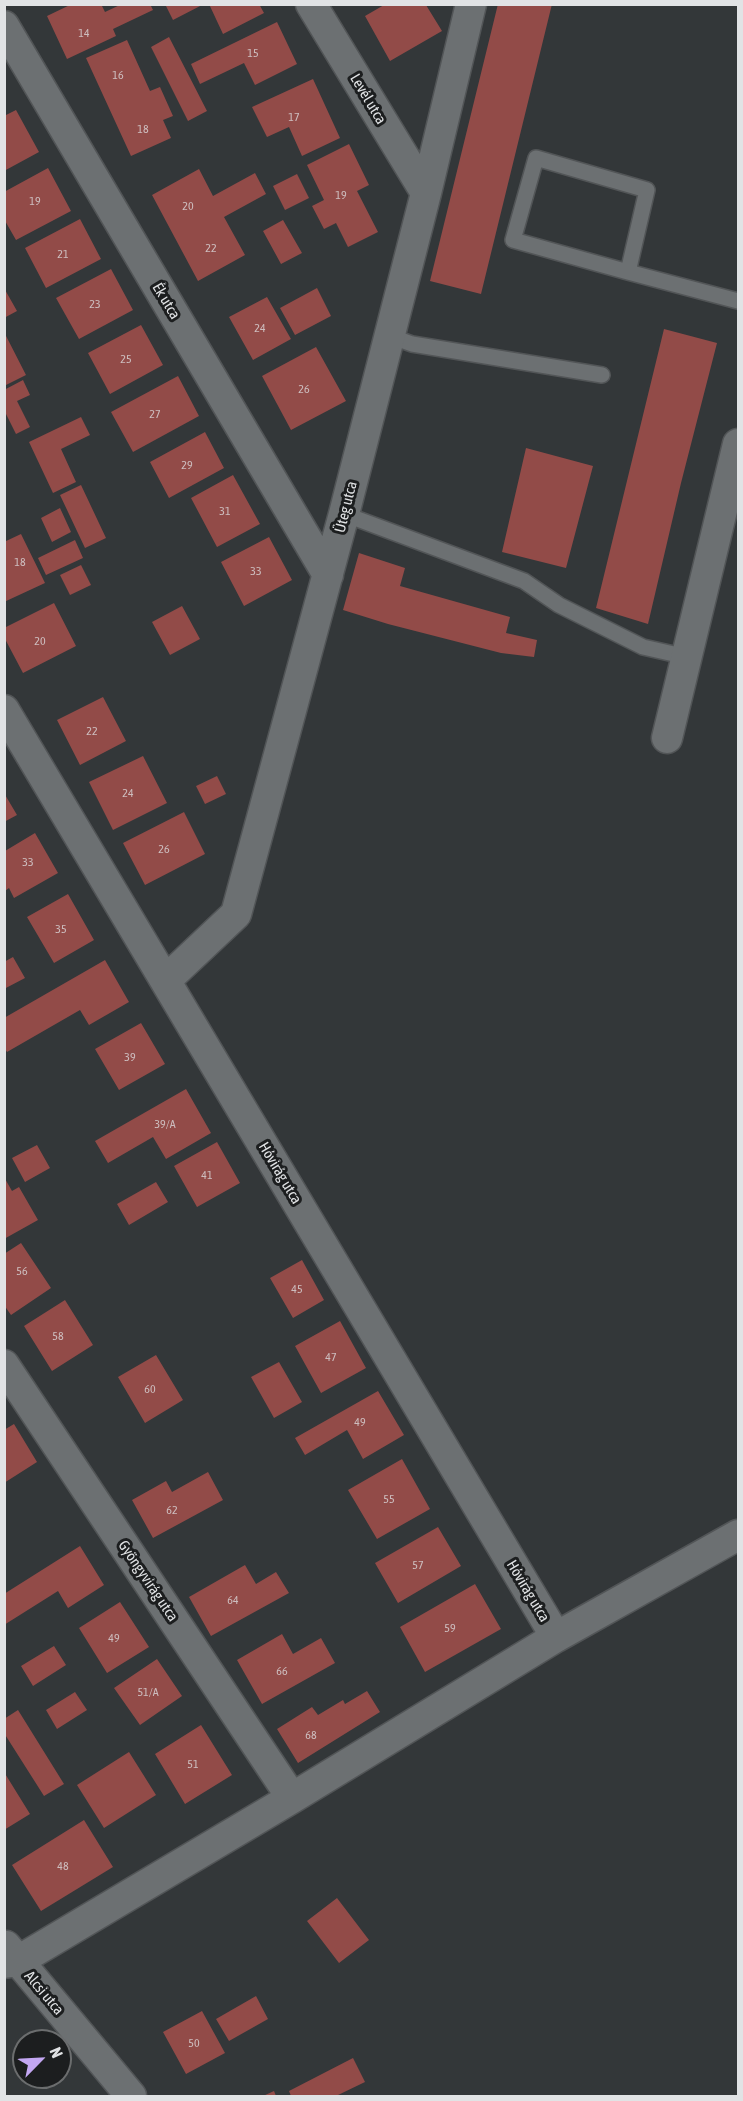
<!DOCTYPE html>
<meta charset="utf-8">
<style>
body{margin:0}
#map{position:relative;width:743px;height:2101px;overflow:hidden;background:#333739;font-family:"Asap Condensed",sans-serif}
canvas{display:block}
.frame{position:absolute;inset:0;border:6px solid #e1e3e5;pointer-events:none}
.north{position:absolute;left:12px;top:2029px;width:60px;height:60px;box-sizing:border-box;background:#1c1e1f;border:2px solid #6b6d6e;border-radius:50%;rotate:66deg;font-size:16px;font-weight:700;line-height:24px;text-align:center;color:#e1e3e5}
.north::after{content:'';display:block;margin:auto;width:21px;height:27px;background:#c3a7f2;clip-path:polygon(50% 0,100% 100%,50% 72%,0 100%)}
</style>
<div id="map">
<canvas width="743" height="2101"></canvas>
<div class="frame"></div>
<div class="north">N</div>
</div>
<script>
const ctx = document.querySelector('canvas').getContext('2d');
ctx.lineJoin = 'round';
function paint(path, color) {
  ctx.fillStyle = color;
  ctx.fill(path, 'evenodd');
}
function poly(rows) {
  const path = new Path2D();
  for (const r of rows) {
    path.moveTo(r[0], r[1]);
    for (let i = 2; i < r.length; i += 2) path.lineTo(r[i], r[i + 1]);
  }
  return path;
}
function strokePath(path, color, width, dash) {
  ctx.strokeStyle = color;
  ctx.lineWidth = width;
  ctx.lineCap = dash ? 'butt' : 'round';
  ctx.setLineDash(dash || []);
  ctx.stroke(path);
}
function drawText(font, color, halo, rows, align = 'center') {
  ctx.font = font + ' "Asap Condensed",sans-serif';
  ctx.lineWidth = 6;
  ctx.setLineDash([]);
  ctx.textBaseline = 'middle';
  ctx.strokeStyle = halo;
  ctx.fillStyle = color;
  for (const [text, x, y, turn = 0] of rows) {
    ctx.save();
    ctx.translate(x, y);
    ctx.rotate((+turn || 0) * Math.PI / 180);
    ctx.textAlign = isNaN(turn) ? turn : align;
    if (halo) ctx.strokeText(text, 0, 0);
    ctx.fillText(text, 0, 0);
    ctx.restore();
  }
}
const building = poly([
 [72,4,101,4,105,12,122,4,150,4,153,10,113,29,116,36,67,59,47,16],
 [165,4,204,4,173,20],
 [209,4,259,4,264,13,223,34],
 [498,4,552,4,481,294,430,281],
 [384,5,426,5,442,31,390,61,365,16],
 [277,22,297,64,255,85,244,63,200,84,191,64],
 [169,37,207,111,188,121,151,47],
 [127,40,150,91,160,87,173,116,163,120,171,138,131,156,86,58],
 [313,79,340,138,302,156,289,127,267,137,252,107],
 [16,110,39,152,4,171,4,116],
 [349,144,369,185,357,191,378,232,348,247,336,223,324,229,312,206,324,200,307,165],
 [48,168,71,211,16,240,4,219,4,192],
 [199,169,213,196,255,173,266,194,224,217,245,255,198,281,152,195],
 [297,174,309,198,285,210,273,186],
 [80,219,101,259,46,288,25,248],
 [283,220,302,253,281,264,263,231],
 [111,269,133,310,79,339,56,298],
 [4,288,17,311,4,318],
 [317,288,331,316,295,335,280,308],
 [267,297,291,339,253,360,229,317],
 [141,325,163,365,110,394,88,353],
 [664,329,717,343,681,483,648,624,596,608],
 [4,332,26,375,4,386],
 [316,347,346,401,291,430,262,376],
 [178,376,199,416,133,452,111,412],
 [23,380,30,395,17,401,30,427,16,434,4,410,4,390],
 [81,417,90,435,61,449,76,482,53,493,29,442],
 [205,432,224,468,169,498,150,462],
 [526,448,593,466,566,568,502,552],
 [233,475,260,524,217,547,191,498],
 [81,485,106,538,85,548,60,495],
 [60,508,71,532,52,542,41,518],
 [21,534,45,583,4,602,4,542],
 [269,537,292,580,244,606,221,562],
 [75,540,83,558,46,575,38,558],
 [359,553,405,568,400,586,510,617,506,633,537,640,534,657,501,653,388,624,343,610],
 [81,565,91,585,70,595,60,575],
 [54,603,76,646,23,673,4,637,4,628],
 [182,606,200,639,170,655,152,622],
 [103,697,126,741,80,765,57,720],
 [143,756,167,803,113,830,89,782],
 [217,776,226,794,205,804,196,786],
 [4,793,17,815,4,822],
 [184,812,205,854,145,885,123,843],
 [35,833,58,873,14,898,9,888,5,891,5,851],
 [68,894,94,940,54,963,27,917],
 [13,957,25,978,4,989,4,962],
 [105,960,129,1002,89,1025,80,1010,7,1052,4,1047,4,1018],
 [141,1023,165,1064,119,1090,95,1049],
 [186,1089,211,1133,166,1159,153,1137,108,1163,95,1141],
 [217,1142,240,1183,197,1207,174,1166],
 [37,1145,50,1168,25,1182,12,1158],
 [4,1177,12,1191,19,1187,38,1220,4,1239],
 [156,1182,168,1202,129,1225,117,1204],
 [21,1243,51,1288,11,1315,4,1305,4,1254],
 [302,1260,324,1300,293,1318,270,1278],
 [65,1300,93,1345,52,1371,24,1326],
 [340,1321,366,1368,321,1393,295,1346],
 [156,1355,183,1400,145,1423,118,1377],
 [279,1362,302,1402,274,1418,251,1377],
 [378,1391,404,1435,363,1459,347,1430,305,1455,295,1438],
 [14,1424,37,1462,4,1483,4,1430],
 [402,1459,430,1509,377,1539,348,1490],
 [208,1472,223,1500,153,1538,132,1500,166,1481,172,1492],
 [438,1527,461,1566,398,1603,375,1563],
 [80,1546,104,1585,68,1608,58,1591,4,1625,4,1594],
 [245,1565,256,1584,276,1572,289,1593,211,1636,189,1597],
 [475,1584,501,1629,425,1672,400,1627],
 [120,1602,149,1647,107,1673,79,1628],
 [282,1634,293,1654,321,1638,335,1663,262,1704,237,1660],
 [54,1646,66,1665,33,1686,21,1666],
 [157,1659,182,1696,140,1725,114,1688],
 [367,1691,380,1712,298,1763,277,1729,312,1707,318,1715,343,1700,345,1704],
 [75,1692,87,1710,57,1729,46,1710],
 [18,1710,64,1784,44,1796,4,1733,4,1719],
 [201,1725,232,1775,185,1804,155,1754],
 [129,1752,156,1795,104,1828,77,1785],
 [4,1772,30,1814,4,1830],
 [84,1820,113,1867,41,1911,12,1865],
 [337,1898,369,1940,339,1963,307,1921],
 [256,1996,268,2019,229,2041,216,2019],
 [202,2011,225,2053,186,2074,163,2032],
 [353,2058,365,2082,336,2096,291,2096,289,2091],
 [274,2091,276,2096,263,2096]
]);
const service = poly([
 [628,272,647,190,536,158,513,240,628,272,738,301],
 [390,336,412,344,602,375],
 [344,514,524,581,559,605,643,647,687,657]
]);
const minor = poly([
 [311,4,426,193],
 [4,26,328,575],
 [4,710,556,1637],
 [667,738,738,444],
 [166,980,236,914,344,514,426,193,471,4],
 [4,1365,292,1798],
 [6,1946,131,2096],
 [4,1963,18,1961,292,1798,556,1637,738,1535]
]);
const numberNames = [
 ["14",84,33],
 ["15",253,53],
 ["16",118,75],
 ["17",294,117],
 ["18",143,129],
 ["19",341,195],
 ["19",35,201],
 ["20",188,206],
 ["22",211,248],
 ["21",63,254],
 ["23",95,304],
 ["24",260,328],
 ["25",126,359],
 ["26",304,389],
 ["27",155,414],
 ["29",187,465],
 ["31",225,511],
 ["18",20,562],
 ["33",256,571],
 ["20",40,641],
 ["22",92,731],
 ["24",128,793],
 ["26",164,849],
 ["33",28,862],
 ["35",61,929],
 ["39",130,1057],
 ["39/A",165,1124],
 ["41",207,1175],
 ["56",22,1271],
 ["45",297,1289],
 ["58",58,1336],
 ["47",331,1357],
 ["60",150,1389],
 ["49",360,1422],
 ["55",389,1499],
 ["62",172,1510],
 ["57",418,1565],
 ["64",233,1600],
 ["59",450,1628],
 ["49",114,1638],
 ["66",282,1671],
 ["51/A",148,1692],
 ["68",311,1735],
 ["51",193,1764],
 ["48",63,1866],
 ["50",194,2043]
];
const streetNames = [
 ["Levél utca",368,99,59],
 ["Ék utca",166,301,59],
 ["Üteg utca",346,507,-76],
 ["Hóvirág utca",280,1173,59],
 ["Gyöngyvirág utca",148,1581,56],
 ["Hóvirág utca",528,1591,59],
 ["Alcsi utca",44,1993,50]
];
paint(building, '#924b48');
strokePath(service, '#525557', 18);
strokePath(minor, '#525557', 33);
strokePath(service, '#6c7072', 15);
strokePath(minor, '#6c7072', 30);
drawText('12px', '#cdbdbe', null, numberNames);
drawText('15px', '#e1e3e5', '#1c1e1f', streetNames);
</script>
